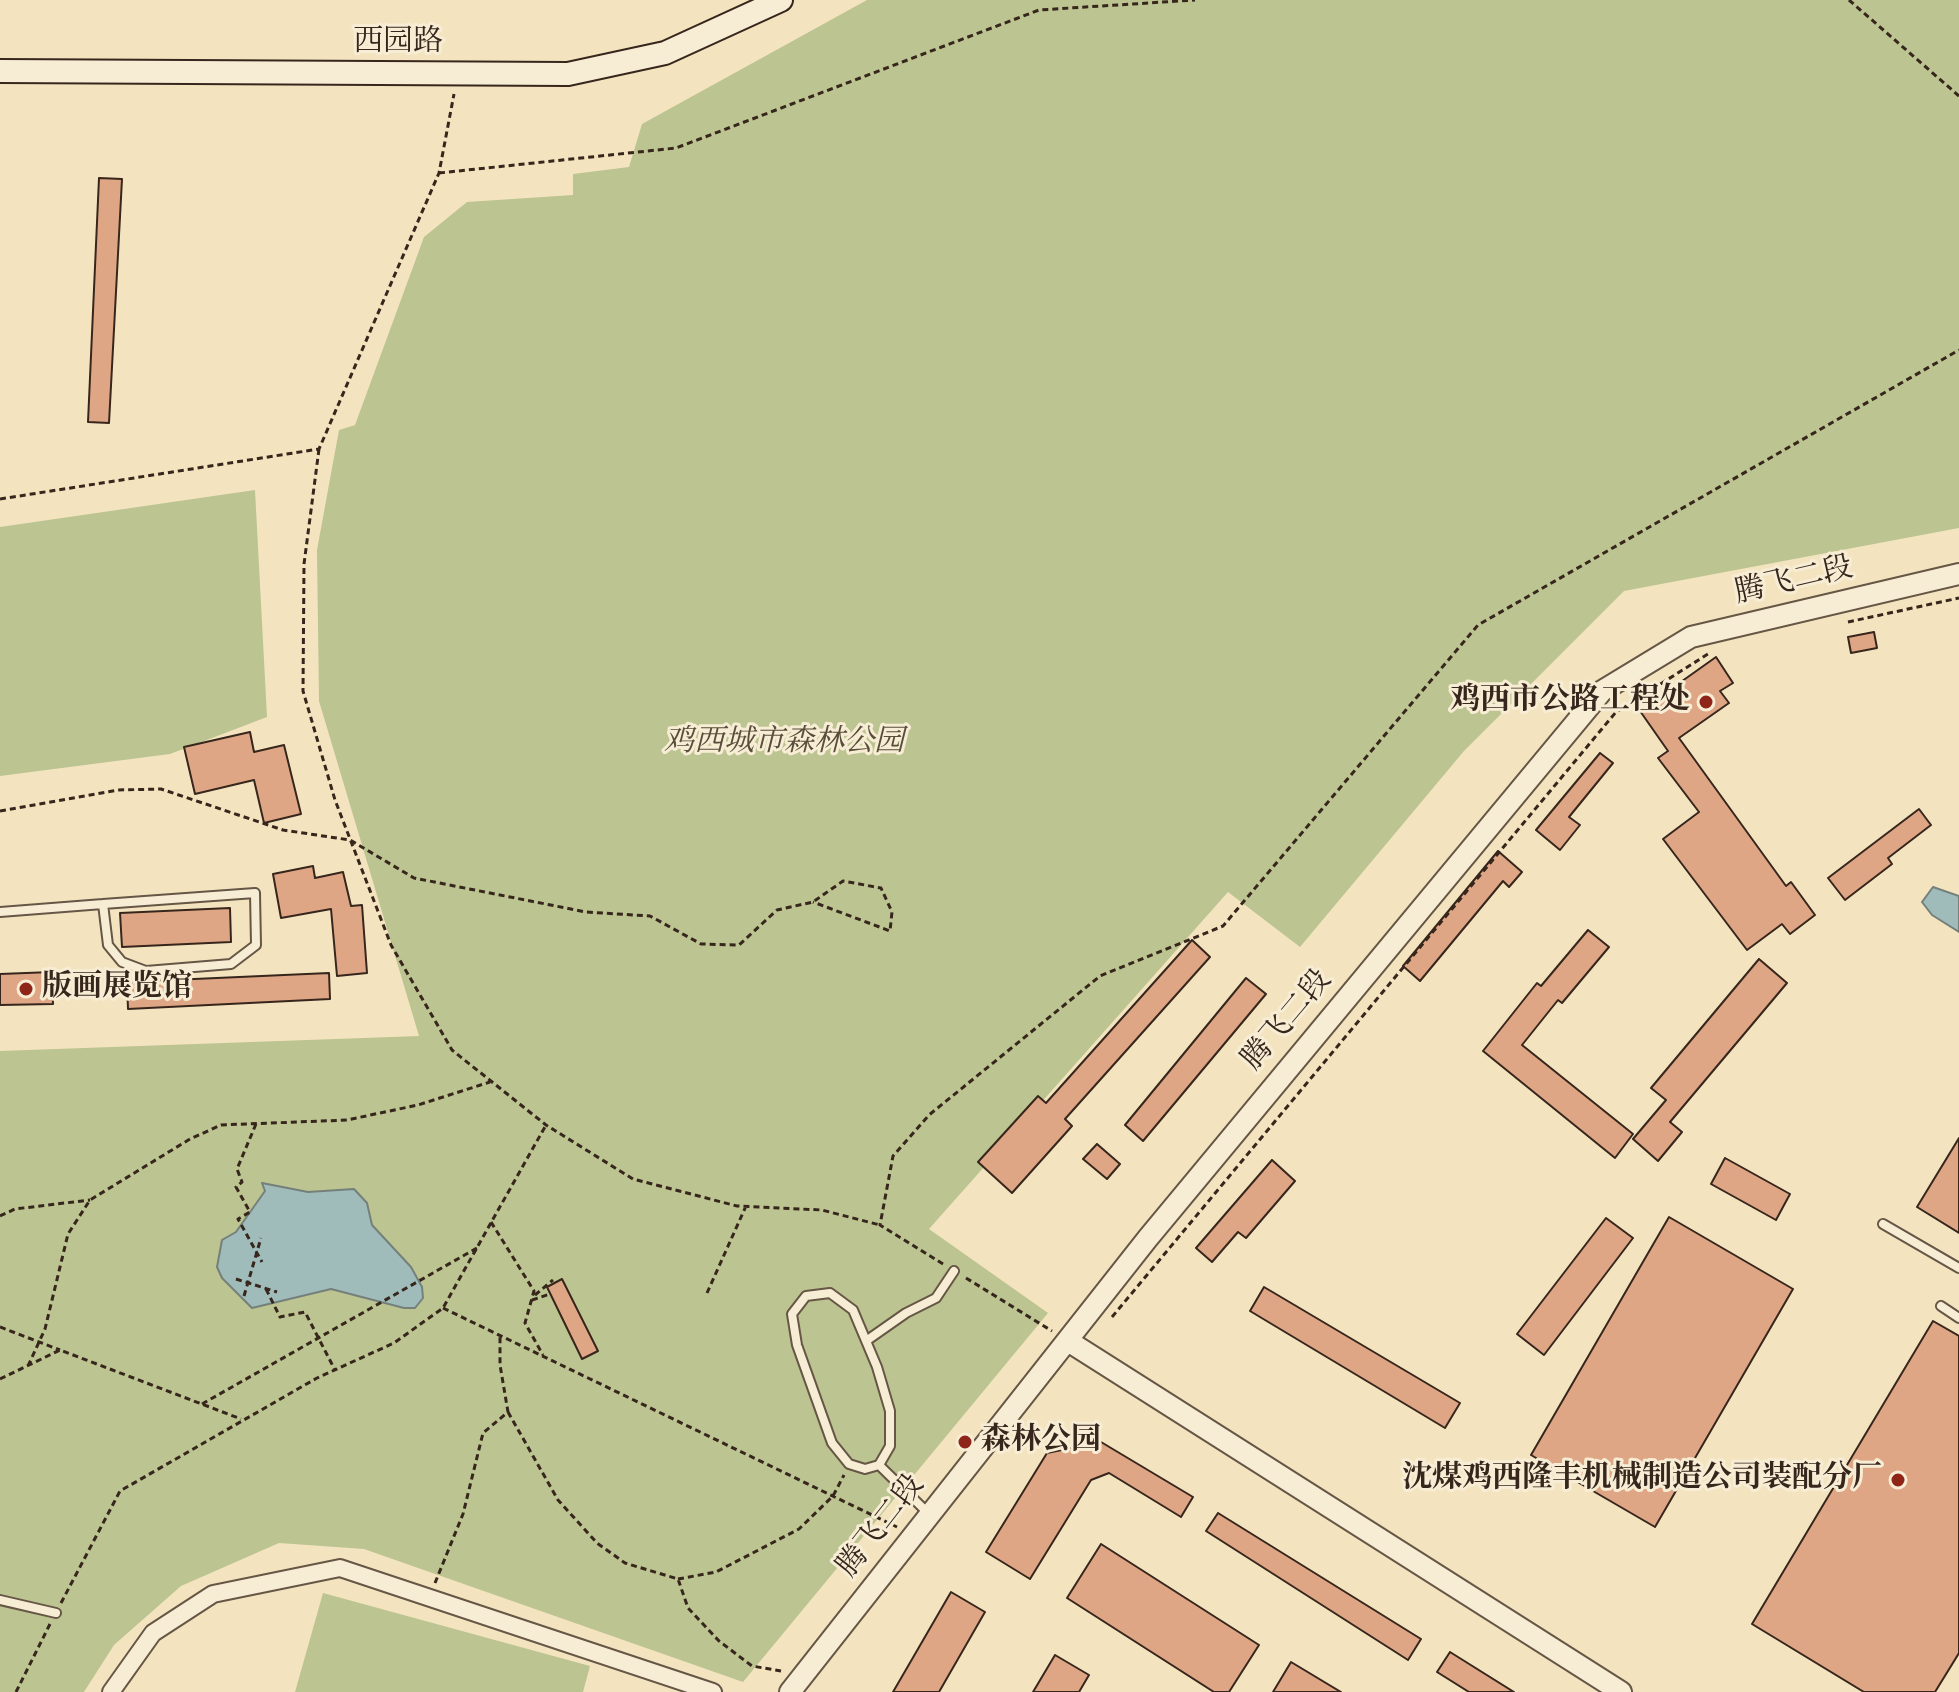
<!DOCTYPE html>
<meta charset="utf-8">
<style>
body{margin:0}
canvas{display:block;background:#f3e4bf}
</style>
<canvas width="1959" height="1692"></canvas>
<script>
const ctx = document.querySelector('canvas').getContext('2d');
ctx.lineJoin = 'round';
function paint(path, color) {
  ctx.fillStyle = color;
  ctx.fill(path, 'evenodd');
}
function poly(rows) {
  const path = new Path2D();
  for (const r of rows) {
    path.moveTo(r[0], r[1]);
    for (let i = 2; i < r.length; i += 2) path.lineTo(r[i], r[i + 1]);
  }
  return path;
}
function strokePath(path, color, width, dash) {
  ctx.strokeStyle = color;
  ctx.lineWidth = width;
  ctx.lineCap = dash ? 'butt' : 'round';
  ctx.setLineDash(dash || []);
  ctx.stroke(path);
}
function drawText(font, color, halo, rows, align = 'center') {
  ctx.font = font + ' "IM FELL Double Pica","Noto Serif SC",serif';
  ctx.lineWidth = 6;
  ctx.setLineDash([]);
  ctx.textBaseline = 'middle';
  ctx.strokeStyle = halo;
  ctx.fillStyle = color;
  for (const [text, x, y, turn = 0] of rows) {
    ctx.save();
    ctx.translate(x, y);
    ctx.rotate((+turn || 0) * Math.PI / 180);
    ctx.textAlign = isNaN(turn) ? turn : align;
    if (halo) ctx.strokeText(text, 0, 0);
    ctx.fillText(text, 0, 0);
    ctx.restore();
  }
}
const green = poly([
 [867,0,1959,0,1959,528,1624,591,1464,751,1300,947,1228,892,929,1229,1048,1313,743,1682,364,1549,279,1543,181,1586,114,1645,84,1692,0,1692,0,1051,419,1036,319,701,317,550,339,430,355,425,424,237,467,202,573,195,573,174,629,167,642,124],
 [255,490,267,717,170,754,0,776,0,527],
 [323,1593,590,1666,583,1692,295,1692]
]);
const water = poly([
 [1933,887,1959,896,1959,932,1932,915,1922,902,1933,887],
 [262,1183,308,1192,354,1189,367,1203,372,1225,411,1267,422,1287,423,1298,415,1308,404,1308,331,1289,252,1308,222,1278,217,1267,222,1240,236,1232,265,1191,262,1183]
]);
const building = poly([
 [99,178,122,179,109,423,88,422,99,178],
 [1874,632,1877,648,1851,653,1848,637,1874,632],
 [1716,657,1733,683,1720,691,1729,703,1679,738,1786,886,1791,882,1815,915,1790,934,1782,924,1747,950,1663,839,1699,812,1658,758,1668,751,1640,711,1716,657],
 [250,732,254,752,284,745,301,814,264,823,254,780,195,794,184,747,250,732],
 [1600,753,1613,763,1569,817,1580,825,1560,850,1536,830,1600,753],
 [1919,809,1931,825,1888,858,1892,864,1845,900,1828,878,1919,809],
 [1498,851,1522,872,1509,887,1503,881,1420,981,1403,966,1498,851],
 [313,866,315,878,343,872,351,906,362,905,367,973,337,976,331,909,281,918,273,874,313,866],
 [230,908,231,942,122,947,120,913,230,908],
 [1588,930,1609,947,1562,1003,1558,1000,1522,1045,1633,1134,1615,1158,1483,1051,1537,983,1541,986,1588,930],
 [1192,940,1210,957,1065,1119,1072,1126,1012,1193,978,1162,1038,1096,1046,1103,1192,940],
 [1759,959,1787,983,1670,1122,1682,1132,1658,1161,1633,1139,1666,1100,1651,1088,1759,959],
 [52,972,53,1004,0,1005,0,974,52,972],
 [329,973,330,999,128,1009,127,982,329,973],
 [1246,978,1266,994,1143,1141,1125,1125,1246,978],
 [1959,1138,1959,1233,1917,1207,1959,1138],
 [1097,1144,1120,1164,1107,1179,1083,1159,1097,1144],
 [1725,1158,1790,1194,1776,1220,1711,1184,1725,1158],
 [1272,1160,1295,1181,1246,1238,1238,1232,1212,1262,1196,1248,1272,1160],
 [1669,1217,1793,1289,1655,1527,1531,1455,1669,1217],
 [1606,1218,1633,1238,1544,1355,1517,1334,1606,1218],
 [562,1279,598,1351,582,1359,547,1287,562,1279],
 [1264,1287,1460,1403,1445,1428,1250,1311,1264,1287],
 [1933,1321,1959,1336,1959,1653,1935,1692,1864,1692,1752,1624,1933,1321],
 [1101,1442,1193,1497,1181,1517,1109,1473,1091,1480,1030,1579,986,1552,1047,1453,1101,1442],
 [1218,1513,1421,1639,1408,1660,1206,1531,1218,1513],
 [1101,1544,1259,1645,1229,1692,1214,1692,1067,1598,1101,1544],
 [951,1592,985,1612,939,1692,893,1692,951,1592],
 [1450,1652,1514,1692,1469,1692,1437,1672,1450,1652],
 [1055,1655,1089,1675,1079,1692,1033,1692,1055,1655],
 [1291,1662,1341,1692,1273,1692,1291,1662]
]);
const path = poly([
 [1849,0,1959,96],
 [439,173,676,148,1039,10,1195,0],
 [319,449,304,564,303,691,335,800,391,945,452,1050,546,1125,633,1179,737,1206,822,1210,880,1225],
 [0,499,319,449,439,173,454,94],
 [1848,622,1959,598],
 [0,811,118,790,161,789,283,830,350,840,414,878,586,912,650,916,701,944,739,945,777,910,813,902,843,881,881,888,892,912,890,931,813,902],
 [256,1124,237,1169,242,1182,236,1187,250,1212,238,1219,262,1262],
 [0,1216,15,1209,90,1200],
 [491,1222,534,1291,525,1323,543,1355],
 [943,1264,880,1225,893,1156,929,1115,1100,976,1223,926,1478,625,1959,350],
 [966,1278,1052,1331],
 [236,1279,277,1292],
 [266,1289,280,1317,305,1312,335,1370],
 [707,1293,746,1206],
 [535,1295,553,1280],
 [244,1296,261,1238],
 [532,1300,550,1294],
 [443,1308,897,1527],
 [1112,1317,1616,712,1708,654],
 [0,1327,60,1350],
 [28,1366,45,1329,68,1234,90,1200,190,1139,221,1125,347,1120,418,1105,490,1082],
 [0,1379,60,1350,241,1419],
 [202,1404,477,1248],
 [508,1412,558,1500,597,1543,625,1563,678,1579,688,1608,719,1641,752,1666,781,1671],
 [678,1579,716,1572,799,1529,833,1496,844,1475],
 [435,1583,463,1514,483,1433,508,1412,500,1365,500,1336],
 [61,1603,120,1491,317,1378,394,1343,443,1308,546,1125],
 [16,1692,50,1624]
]);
const service = poly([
 [0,912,103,904,255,893,256,945,231,964,146,971,122,962,108,945,103,904],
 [1883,1224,1959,1268],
 [1941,1306,1959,1318],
 [866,1341,906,1313,936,1298,954,1271],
 [879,1465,865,1469,849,1464,832,1443,797,1345,792,1314,806,1296,830,1293,853,1310,877,1367,890,1411,890,1446,879,1465,930,1515],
 [0,1600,56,1613]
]);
const minor = poly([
 [111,1692,153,1633,213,1594,340,1568,713,1692]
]);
const tertiary = poly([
 [1068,1341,1621,1692],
 [790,1692,1148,1238,1602,691,1691,637,1959,574]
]);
const secondary = poly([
 [0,71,568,74,665,53,781,0]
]);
const markers = [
 [1706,702,8,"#8f2418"],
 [26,989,8,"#8f2418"],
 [965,1442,8,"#8f2418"],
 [1898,1480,8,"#8f2418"]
];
const streetNames = [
 ["西园路",398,44],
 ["腾飞二段",1794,582,-13],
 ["腾飞二段",1288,1021,-50],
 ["腾飞二段",882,1527,-52]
];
const poiNames = [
 ["鸡西市公路工程处",1690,702],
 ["版画展览馆",42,989,"left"],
 ["森林公园",981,1442,"left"],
 ["沈煤鸡西隆丰机械制造公司装配分厂",1882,1480]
];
const parkNames = [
 ["鸡西城市森林公园",784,744]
];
paint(green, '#bcc491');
paint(water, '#9fbcbb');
strokePath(water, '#75807b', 2);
paint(building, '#dfa686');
strokePath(building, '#37261c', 2);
strokePath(service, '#665645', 12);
strokePath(minor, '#665645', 20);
strokePath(tertiary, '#665645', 24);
strokePath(secondary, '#37261c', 26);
strokePath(path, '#37261c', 3, [6, 4]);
strokePath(service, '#f7edd5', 8);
strokePath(minor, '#f7edd5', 16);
strokePath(tertiary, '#f7edd5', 20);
strokePath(secondary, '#f7edd5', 22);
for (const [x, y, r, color] of markers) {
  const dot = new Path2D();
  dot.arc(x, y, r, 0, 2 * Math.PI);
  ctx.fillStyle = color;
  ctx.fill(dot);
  strokePath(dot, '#f7edd5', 3);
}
drawText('30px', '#37261c', '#f7edd5', streetNames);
drawText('bold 30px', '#37261c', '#f7edd5', poiNames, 'right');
drawText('italic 30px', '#584e39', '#f7edd5', parkNames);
</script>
